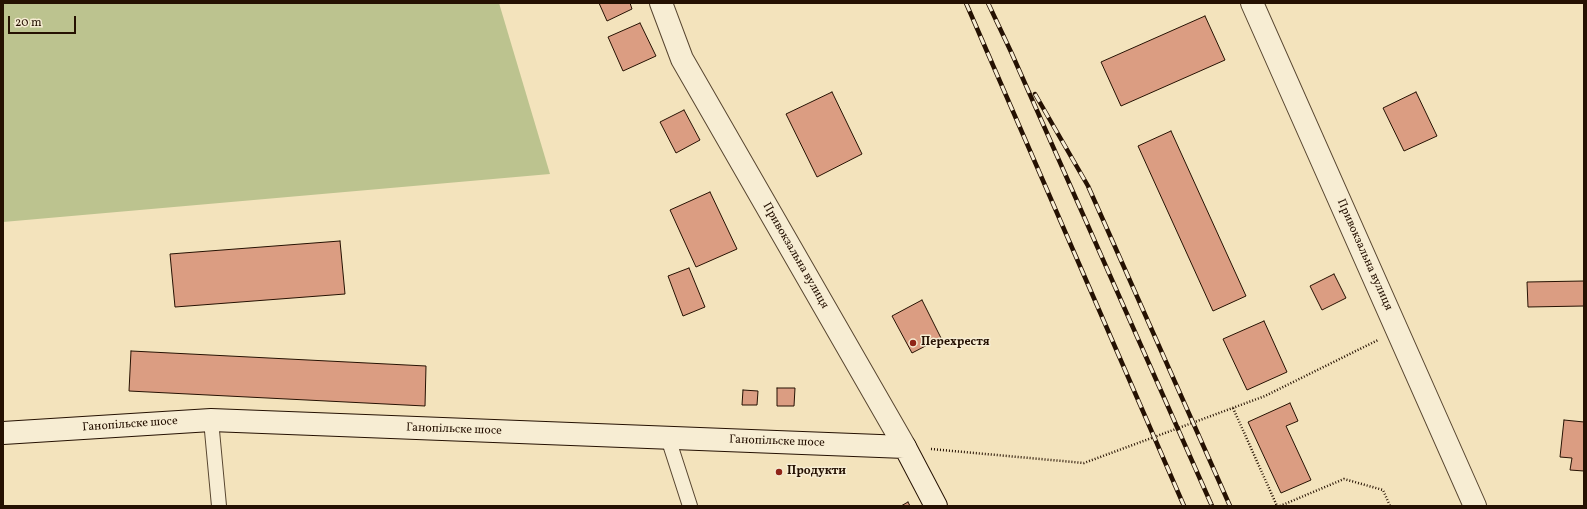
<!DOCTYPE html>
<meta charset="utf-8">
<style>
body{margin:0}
#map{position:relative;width:1587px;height:509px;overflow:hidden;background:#f3e3bc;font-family:Vollkorn,serif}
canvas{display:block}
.frame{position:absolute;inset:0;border:4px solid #251102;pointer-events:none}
.scale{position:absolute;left:8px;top:16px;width:68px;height:18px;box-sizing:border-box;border:2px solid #251102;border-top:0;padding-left:5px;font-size:12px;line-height:14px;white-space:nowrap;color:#251102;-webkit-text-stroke:3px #f7edd3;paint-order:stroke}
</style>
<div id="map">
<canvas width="1587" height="509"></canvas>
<div class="frame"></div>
<div class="scale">20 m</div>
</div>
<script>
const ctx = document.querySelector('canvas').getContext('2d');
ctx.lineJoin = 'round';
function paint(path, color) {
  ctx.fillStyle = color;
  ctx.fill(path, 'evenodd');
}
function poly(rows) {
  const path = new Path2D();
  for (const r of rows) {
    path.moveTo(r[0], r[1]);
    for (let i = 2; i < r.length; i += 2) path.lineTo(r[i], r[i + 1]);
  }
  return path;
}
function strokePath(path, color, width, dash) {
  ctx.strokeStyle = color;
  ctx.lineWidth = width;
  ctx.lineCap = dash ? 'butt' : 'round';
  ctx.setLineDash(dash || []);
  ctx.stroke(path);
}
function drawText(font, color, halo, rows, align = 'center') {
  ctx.font = font + ' Vollkorn,serif';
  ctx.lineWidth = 3;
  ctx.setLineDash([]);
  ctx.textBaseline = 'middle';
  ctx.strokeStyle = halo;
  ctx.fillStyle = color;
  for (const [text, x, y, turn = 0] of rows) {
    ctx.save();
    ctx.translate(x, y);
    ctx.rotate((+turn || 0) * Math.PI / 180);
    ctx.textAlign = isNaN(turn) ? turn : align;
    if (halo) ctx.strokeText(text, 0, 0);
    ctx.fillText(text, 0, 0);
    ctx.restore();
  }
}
const green = poly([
 [3,3,499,3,550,174,3,222]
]);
const building = poly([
 [599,3,630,3,632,9,607,21,599,3],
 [1205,16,1225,60,1121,106,1101,62,1205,16],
 [640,23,656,56,623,71,608,37,640,23],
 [832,92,862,154,817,177,786,114,832,92],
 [1416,92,1437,136,1404,151,1383,108,1416,92],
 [684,110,700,140,676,153,660,122,684,110],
 [1171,131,1246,296,1213,311,1138,146,1171,131],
 [710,192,737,249,696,267,670,210,710,192],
 [340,241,345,294,175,307,170,254,340,241],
 [689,268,705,307,683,316,668,276,689,268],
 [1334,274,1346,298,1322,310,1310,286,1334,274],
 [1584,281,1584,306,1528,307,1527,282,1584,281],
 [922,300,941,338,912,353,892,316,922,300],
 [1264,321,1287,372,1247,390,1223,339,1264,321],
 [131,351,426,366,425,406,129,391,131,351],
 [777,388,795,388,794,406,777,406,777,388],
 [743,390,758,391,757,405,742,405,743,390],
 [1290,403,1298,421,1286,426,1311,480,1281,493,1248,422,1290,403],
 [1564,420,1584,422,1584,471,1570,470,1572,458,1560,457,1564,420],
 [908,502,910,506,901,506,908,502]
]);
const path = poly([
 [1233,408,1277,506],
 [931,449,1084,463,1265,396,1378,340],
 [1280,506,1344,479,1383,490,1390,506]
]);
const service = poly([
 [211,420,219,506],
 [668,438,690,506]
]);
const minor = poly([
 [1252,3,1475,506]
]);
const tertiary = poly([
 [661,3,682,59,905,447]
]);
const secondary = poly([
 [3,433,211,420,905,447,936,506]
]);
const rail = poly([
 [966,3,1184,506],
 [988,3,1012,54,1212,506],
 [1035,94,1088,186,1230,506]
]);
const markers = [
 [913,343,4,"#8f2418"],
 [779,472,4,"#8f2418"]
];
const streetNames = [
 ["Привокзальна вулиця",1364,255,66],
 ["Привокзальна вулиця",795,256,60],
 ["Ганопільске шосе",130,425,-4],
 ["Ганопільске шосе",454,430,2],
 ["Ганопільске шосе",777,442,2]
];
const poiNames = [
 ["Перехрестя",921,343],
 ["Продукти",787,472]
];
paint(green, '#bcc38f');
paint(building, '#db9d82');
strokePath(building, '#251102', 1);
strokePath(service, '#584630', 16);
strokePath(minor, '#584630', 24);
strokePath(tertiary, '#584630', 24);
strokePath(secondary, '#251102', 24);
strokePath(path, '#251102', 2.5, [1, 2]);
strokePath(service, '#f7edd3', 14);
strokePath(minor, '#f7edd3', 22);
strokePath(tertiary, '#f7edd3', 22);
strokePath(secondary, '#f7edd3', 22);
strokePath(rail, '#251102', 4.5);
strokePath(rail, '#f7edd3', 3, [9]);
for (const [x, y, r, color] of markers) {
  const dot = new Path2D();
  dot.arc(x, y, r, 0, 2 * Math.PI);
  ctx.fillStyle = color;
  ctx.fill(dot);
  strokePath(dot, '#f7edd3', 1.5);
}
drawText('12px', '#251102', '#f7edd3', streetNames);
drawText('bold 12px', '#251102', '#f7edd3', poiNames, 'left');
</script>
